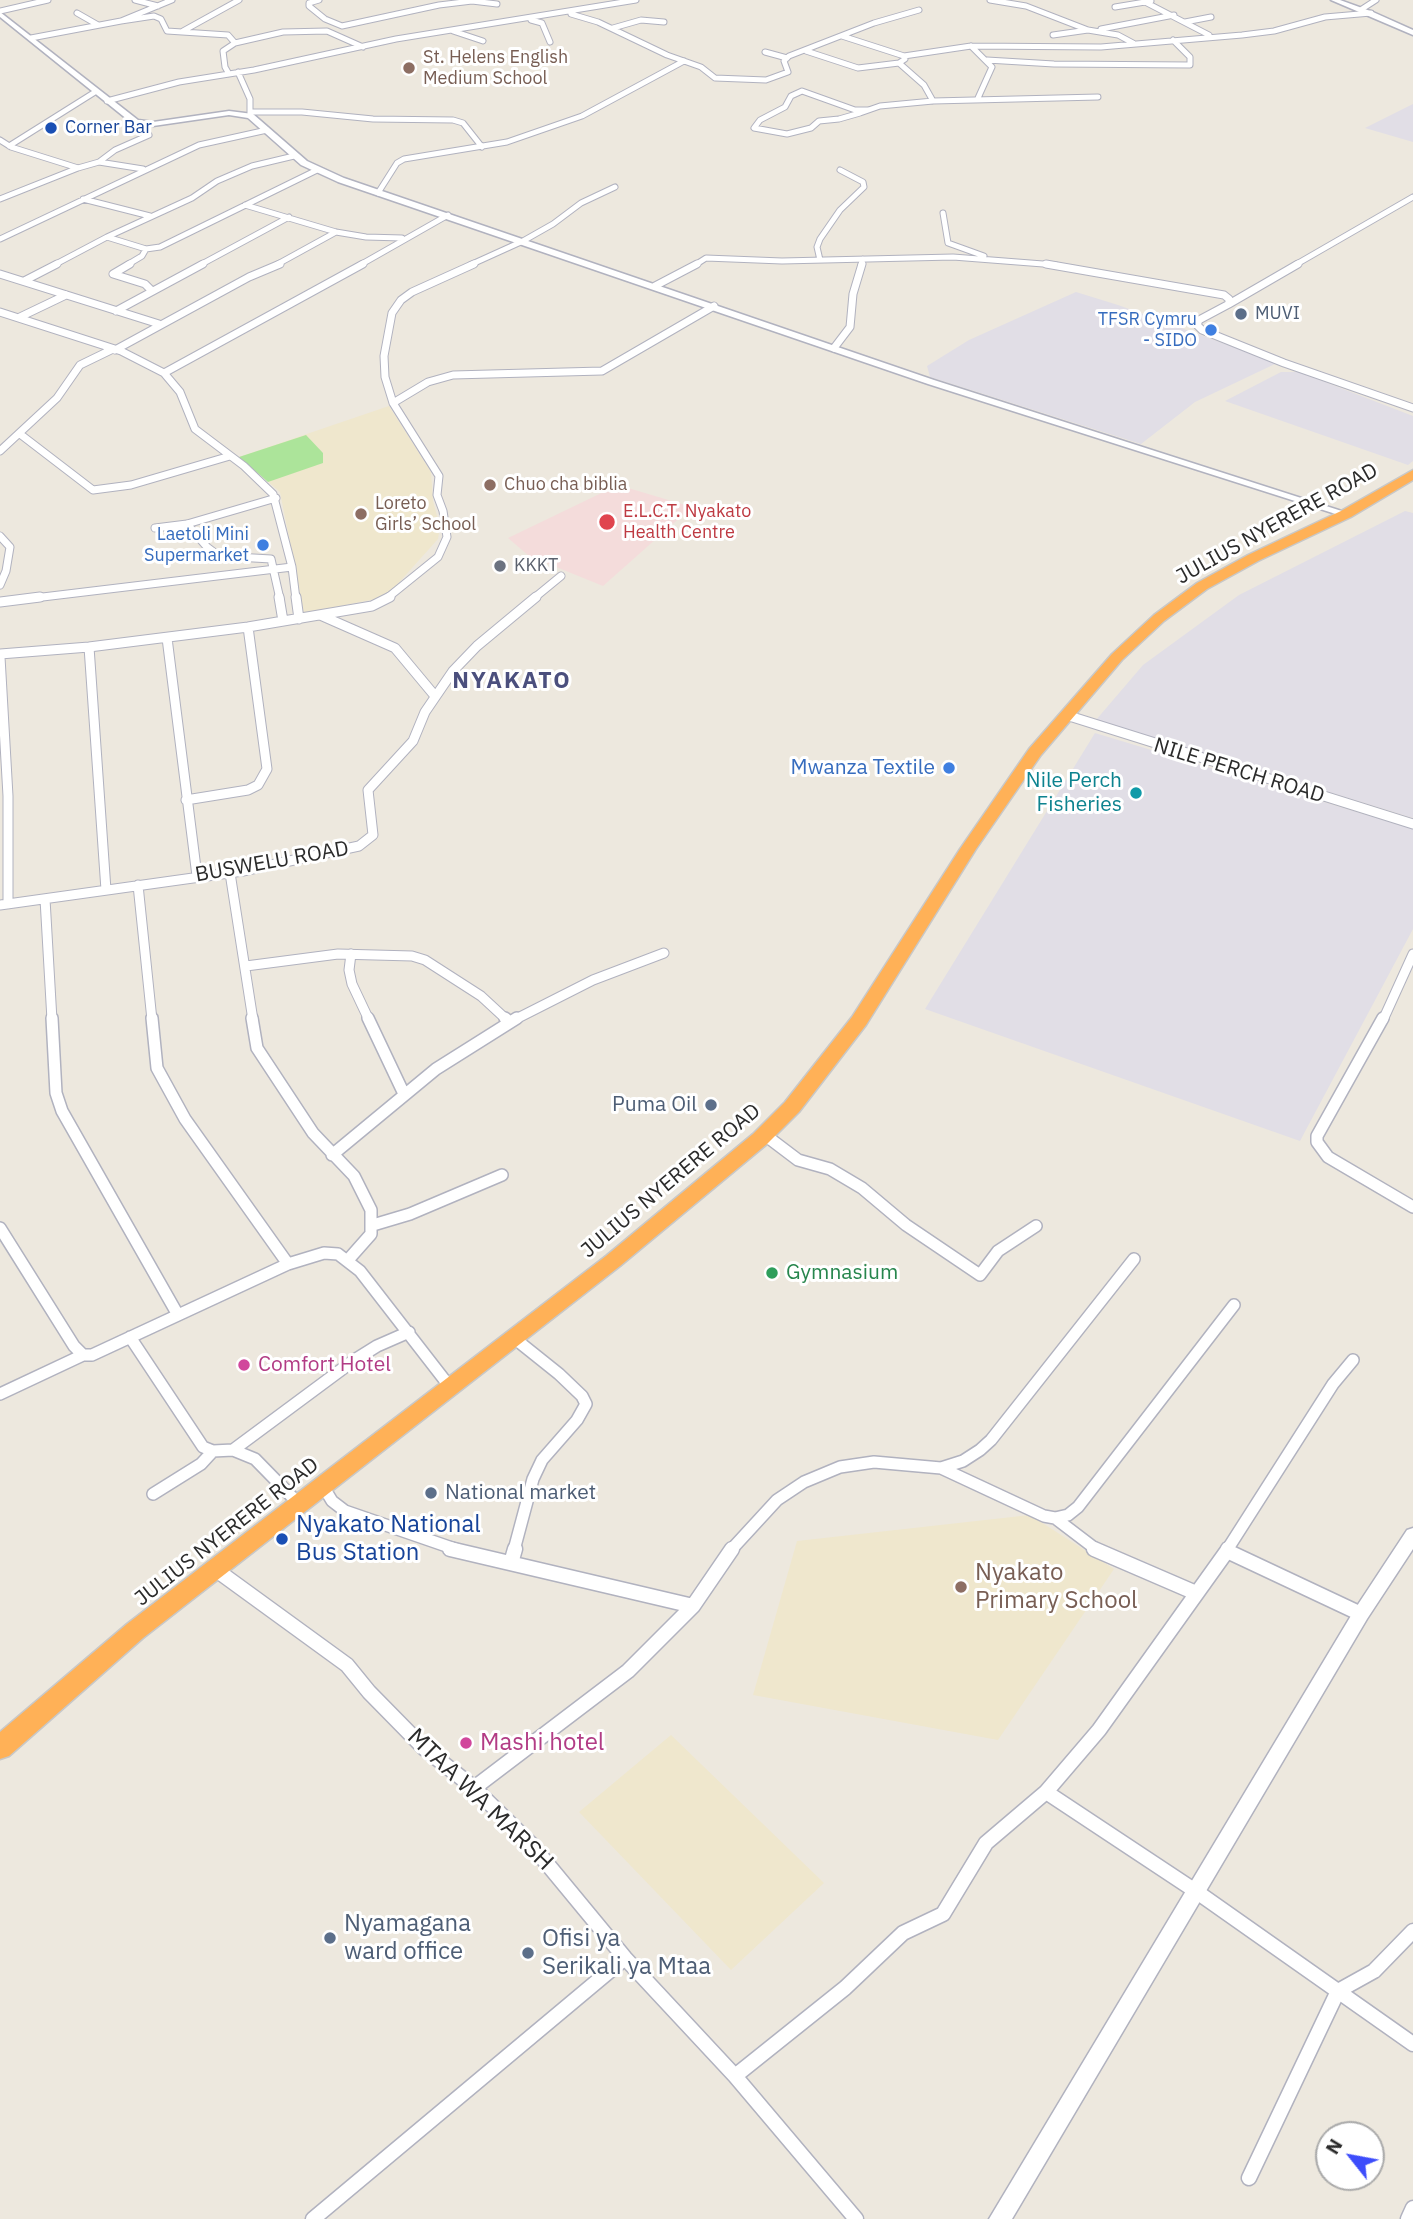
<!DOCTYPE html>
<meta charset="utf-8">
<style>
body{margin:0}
#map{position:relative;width:1413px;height:2219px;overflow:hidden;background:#ede8de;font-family:"IBM Plex Sans",sans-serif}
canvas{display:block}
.north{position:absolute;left:1315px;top:2121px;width:70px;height:70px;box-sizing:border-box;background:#fff;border:2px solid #aaa;border-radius:50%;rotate:301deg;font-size:19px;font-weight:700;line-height:28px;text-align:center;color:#2b2b2b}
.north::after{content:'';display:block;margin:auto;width:24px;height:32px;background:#3d4dfb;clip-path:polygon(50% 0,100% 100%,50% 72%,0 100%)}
</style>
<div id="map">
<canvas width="1413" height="2219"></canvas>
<div class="north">N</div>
</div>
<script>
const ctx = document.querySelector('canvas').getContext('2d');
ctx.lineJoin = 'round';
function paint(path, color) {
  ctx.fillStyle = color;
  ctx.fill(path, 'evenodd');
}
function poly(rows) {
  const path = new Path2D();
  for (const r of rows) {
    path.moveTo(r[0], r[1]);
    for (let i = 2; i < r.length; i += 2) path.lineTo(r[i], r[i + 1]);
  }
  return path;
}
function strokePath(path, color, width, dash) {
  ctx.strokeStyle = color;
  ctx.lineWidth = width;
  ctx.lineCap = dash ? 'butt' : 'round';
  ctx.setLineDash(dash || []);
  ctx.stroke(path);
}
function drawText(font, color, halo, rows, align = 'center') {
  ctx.font = font + ' "IBM Plex Sans",sans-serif';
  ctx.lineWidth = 6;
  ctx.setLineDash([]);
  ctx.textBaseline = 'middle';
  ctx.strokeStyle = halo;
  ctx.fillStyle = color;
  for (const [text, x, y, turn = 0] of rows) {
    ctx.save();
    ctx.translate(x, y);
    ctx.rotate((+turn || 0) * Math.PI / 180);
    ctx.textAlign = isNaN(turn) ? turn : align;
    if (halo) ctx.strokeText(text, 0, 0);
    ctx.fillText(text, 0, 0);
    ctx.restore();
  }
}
const industrial = poly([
 [1413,104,1413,142,1365,128],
 [1076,292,1118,305,1277,363,1195,402,1141,444,930,377,927,366,969,340],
 [1281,372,1299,372,1413,416,1413,461,1408,465,1225,401],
 [1405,511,1413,513,1413,818,1096,720,1143,665,1239,595],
 [1095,733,1413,829,1413,929,1300,1141,925,1009]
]);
const education = poly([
 [389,406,431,472,433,501,440,527,438,539,386,597,304,613,280,492,239,457],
 [1030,1515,1114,1569,998,1740,753,1695,797,1541],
 [671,1735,824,1883,731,1970,579,1812]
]);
const medical = poly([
 [618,485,692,507,603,586,529,556,508,538]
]);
const green = poly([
 [306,435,323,453,323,463,268,482,239,457]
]);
const streetFar4 = poly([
 [135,0,158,6],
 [319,0,309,3,309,6,325,19,342,26,439,5,472,1,497,4],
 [990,0,1026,6,1088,30,1118,35,1133,43],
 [1145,2,1209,35],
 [1115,7,1151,1],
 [1362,9,1376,0],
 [0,11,48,0],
 [77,13,98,25],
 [571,14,598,22,667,55,701,67,715,78,766,80,788,72,784,61,789,56,874,23,919,10],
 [531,20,542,23,550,42],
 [121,21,154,16,161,19,167,31,228,35,235,43,223,51,225,67,229,74],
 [1185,22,1211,17],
 [613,28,641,20,664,22],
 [1101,29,1174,15],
 [183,31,239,0],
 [453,31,483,41],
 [1053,35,1088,30],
 [842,36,904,56,971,46,1101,47,1242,35,1274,31,1325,17,1371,13],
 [31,38,121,21,172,0],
 [235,43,283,32,327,31,363,47],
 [971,46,992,67,978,98],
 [806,51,858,68,899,63,905,59,904,56],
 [765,52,787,58],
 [987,60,1054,64,1190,65,1190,57,1173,40],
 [899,63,924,85,933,101],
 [238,72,250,99,250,116],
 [107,101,179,82,254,70,396,39,636,0],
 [868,110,855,110,802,91,791,96,785,107,760,120,754,128,787,134,811,128,819,121,839,119,860,113,880,106,933,101,1098,97],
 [250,112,302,112,373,119,453,120,463,123,482,147],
 [0,140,11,147,78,168,0,199],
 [9,146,95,92],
 [99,162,115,150,149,135,141,123],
 [78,168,99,162,143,169],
 [378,193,397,163,404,159,507,142,582,116,684,61],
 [83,199,150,216],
 [245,205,336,232,366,237,402,238],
 [943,213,948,243,984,256],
 [107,237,146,249,160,247,317,170],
 [0,239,199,145,267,130],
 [820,260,817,247,820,239,840,210,864,187,863,182,840,170],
 [54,265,107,237,192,198,217,181,252,166,294,156],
 [127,265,142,256,146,249],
 [200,265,289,217],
 [276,265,336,232],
 [360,265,448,215],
 [470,265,523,241,553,224,581,203,615,187],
 [695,265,706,258,782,261,953,257,1056,265],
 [861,265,863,259],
 [1295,265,1413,197]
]);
const streetFar3 = poly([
 [130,264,113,274,145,284,152,291],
 [1046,264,1224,295,1229,299,1229,304,1199,320,1197,325,1202,330,1284,363,1413,408],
 [0,274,159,324],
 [24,281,57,264],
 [655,286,697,264],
 [1229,304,1298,264],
 [116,311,203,264],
 [0,312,121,351,164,373,180,392,195,429,244,466,273,494,292,567,296,599],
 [20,317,66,295],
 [834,348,850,327,853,294,862,264],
 [115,350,249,277,280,264],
 [164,373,363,264],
 [393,403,428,382,453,375,602,371,714,306],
 [20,434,93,490,131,485,230,456],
 [0,451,57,398,80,365,113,349],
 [187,524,207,547,219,556,271,559,280,599],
 [155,528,187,524,276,498],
 [0,536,10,547,6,571,0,585],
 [26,599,292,567],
 [386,599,438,557,447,537,443,511,437,495,439,476,393,403,385,377,384,356,392,313,401,300,412,292,474,264],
 [533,599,561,576]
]);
const streetFar2 = poly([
 [279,597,283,621],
 [296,597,299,619],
 [0,602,40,597],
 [320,615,395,648,435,696],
 [167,638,197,876],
 [89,647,106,890],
 [0,654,89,647,248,627,372,606,390,597],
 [0,657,8,796,8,904],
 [1066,715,1413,824],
 [186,800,248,790,258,785,267,769,248,627],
 [230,873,253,1020],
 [138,885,152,1020],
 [45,899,52,1020],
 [0,905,243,871,359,846,373,835,368,790,413,741,425,712,453,671,477,646,536,597],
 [351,954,349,970,352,984,369,1020],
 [246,966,338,954,412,956,425,960,481,996,507,1020],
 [514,1020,593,980,664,953],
 [1383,1020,1413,954]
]);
const streetFar1 = poly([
 [52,1018,56,1093,62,1111,178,1315],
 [152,1018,157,1068,185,1119,288,1264],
 [252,1018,257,1048,313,1133,354,1176,371,1210,371,1234,348,1260],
 [368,1018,404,1094],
 [505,1018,509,1022],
 [1383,1018,1317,1136,1317,1142,1328,1157,1413,1207],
 [765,1135,798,1160,830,1169,862,1188,906,1225,980,1275,998,1251,1036,1226],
 [332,1155,436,1069,517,1018],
 [373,1225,410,1214,502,1175],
 [0,1228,74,1346,83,1355,92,1355,288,1264,324,1253,338,1254,360,1271,450,1387],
 [130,1337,203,1447,213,1451,233,1450,255,1459,299,1504],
 [514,1338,559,1374,582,1396,586,1404,577,1420,542,1460,533,1479,514,1550],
 [0,1394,83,1355],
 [233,1450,353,1361,377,1346,409,1332],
 [941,1468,1044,1516,1055,1518,1068,1515,1078,1507,1234,1305],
 [323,1486,332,1501,345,1511,458,1550],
 [153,1494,201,1464,213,1451],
 [1055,1518,1097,1550],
 [731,1550,777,1500,804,1482,840,1467,874,1462,941,1468,963,1461,980,1450,991,1440,1134,1259],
 [1227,1550,1333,1384,1353,1360]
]);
const street = poly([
 [450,1549,693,1606],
 [1094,1549,1196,1593],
 [1228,1549,1227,1551,1361,1614],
 [511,1563,515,1549],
 [215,1569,347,1665,369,1692,424,1748,474,1788,530,1843,625,1958,735,2076,856,2219],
 [474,1788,628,1671,693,1606,732,1549],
 [1046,1792,1197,1892,1413,2044],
 [735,2076,845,1988,903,1933,943,1914,986,1843,1046,1792,1099,1730,1227,1551],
 [1249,2178,1338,1991,1374,1971,1413,1931],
 [313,2219,625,1958],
 [1408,2219,1413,2208]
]);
const secondary = poly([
 [1331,0,1340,0,1373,12,1413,30,1413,35,1331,0],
 [0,12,138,120,153,122,229,111,253,114,307,161,344,178,934,380,1351,514,1342,516,928,384,338,182,301,165,248,118,229,115,153,126,133,124,0,17,0,12],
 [1413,1528,1413,1549,1367,1619,1012,2219,989,2219,1355,1609,1407,1530,1413,1528]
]);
const highway = poly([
 [1413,470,1413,480,1351,517,1258,561,1207,589,1164,621,1122,660,1041,755,976,849,866,1025,799,1112,767,1144,620,1266,143,1638,9,1756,0,1759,0,1732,127,1624,606,1256,753,1134,785,1102,852,1017,960,849,1029,749,1112,654,1154,615,1197,583,1248,555,1341,511,1413,470]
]);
const markers = [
 [409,68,7,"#8d6e63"],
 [51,128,7,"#1a4fb4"],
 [1241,314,7,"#5c6f8a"],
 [1211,330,7,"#3f7fe0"],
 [490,485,7,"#8d6e63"],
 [361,514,7,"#8d6e63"],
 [607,522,9,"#e0444e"],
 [263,545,7,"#3f7fe0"],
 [500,566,7,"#6b7280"],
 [949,768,7,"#3f7fe0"],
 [1136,793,7,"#0f9aa8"],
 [711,1105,7,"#5c6f8a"],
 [772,1273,7,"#2e9e5b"],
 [244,1365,7,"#d1479c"],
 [431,1493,7,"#5c6f8a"],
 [282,1539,7,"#1a4fb4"],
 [961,1587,7,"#8d6e63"],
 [466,1743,7,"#d1479c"],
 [330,1938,7,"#5c6f8a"],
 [528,1953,7,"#5c6f8a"]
];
const farEducationnames = [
 ["St. Helens English",423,58],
 ["Medium School",423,79],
 ["Chuo cha biblia",504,485],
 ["Loreto",375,504],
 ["Girls’ School",375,525]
];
const farTransitnames = [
 ["Corner Bar",65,128]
];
const farServicenames = [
 ["MUVI",1255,314]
];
const farShopnames = [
 ["TFSR Cymru",1197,320],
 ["- SIDO",1197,341],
 ["Laetoli Mini",249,535],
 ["Supermarket",249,556]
];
const farHealthnames = [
 ["E.L.C.T. Nyakato",623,512],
 ["Health Centre",623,533]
];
const farWorshipnames = [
 ["KKKT",514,566]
];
const streetNames = [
 ["JULIUS NYERERE ROAD",1277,524,-29],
 ["NILE PERCH ROAD",1239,771,17],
 ["BUSWELU ROAD",272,862,-10],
 ["JULIUS NYERERE ROAD",671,1181,-40],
 ["JULIUS NYERERE ROAD",227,1532,-38]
];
const shopNames = [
 ["Mwanza Textile",935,768]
];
const cultureNames = [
 ["Nile Perch",1122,781],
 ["Fisheries",1122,805]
];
const serviceNames = [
 ["Puma Oil",697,1105],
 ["National market",445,1493,"left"]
];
const leisureNames = [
 ["Gymnasium",786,1273]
];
const hotelNames = [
 ["Comfort Hotel",258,1365]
];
const farDistrictnames = [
 ["NYAKATO",512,681]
];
const nearTransitnames = [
 ["Nyakato National",296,1525],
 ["Bus Station",296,1553]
];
const nearEducationnames = [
 ["Nyakato",975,1573],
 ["Primary School",975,1601]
];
const nearHotelnames = [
 ["Mashi hotel",480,1743]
];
const nearStreetnames = [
 ["MTAA WA MARSH",480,1800,44]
];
const nearServicenames = [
 ["Nyamagana",344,1924],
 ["ward office",344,1952],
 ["Ofisi ya",542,1939],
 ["Serikali ya Mtaa",542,1967]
];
paint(industrial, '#e1dee6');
paint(education, '#efe7cd');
paint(medical, '#f4dcdb');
paint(green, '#ace49a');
strokePath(streetFar4, '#b1b2bf', 7);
strokePath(streetFar3, '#b1b2bf', 9);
strokePath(streetFar2, '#b1b2bf', 11);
strokePath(streetFar1, '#b1b2bf', 14);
strokePath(street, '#b1b2bf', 17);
strokePath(secondary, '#b1b2bf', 3);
strokePath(highway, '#c8c8c8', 3);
strokePath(streetFar4, '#fff', 5);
strokePath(streetFar3, '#fff', 7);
strokePath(streetFar2, '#fff', 9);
strokePath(streetFar1, '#fff', 11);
strokePath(street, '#fff', 14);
paint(secondary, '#fff');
paint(highway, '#ffb157');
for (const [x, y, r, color] of markers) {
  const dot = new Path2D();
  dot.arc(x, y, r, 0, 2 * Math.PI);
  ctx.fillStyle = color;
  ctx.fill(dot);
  strokePath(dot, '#fff', 2.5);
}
drawText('18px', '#785e54', '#fff', farEducationnames, 'left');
drawText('18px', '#164399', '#fff', farTransitnames, 'left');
drawText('18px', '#4e5e75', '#fff', farServicenames, 'left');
drawText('18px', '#366cbe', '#fff', farShopnames, 'right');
drawText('18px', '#be3a42', '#fff', farHealthnames, 'left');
drawText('18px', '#5b616d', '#fff', farWorshipnames, 'left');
drawText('21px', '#2b2b2b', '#fff', streetNames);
drawText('21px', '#366cbe', '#fff', shopNames, 'right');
drawText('21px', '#0d838f', '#fff', cultureNames, 'right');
drawText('21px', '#4e5e75', '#fff', serviceNames, 'right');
drawText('21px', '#27864d', '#fff', leisureNames, 'left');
drawText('21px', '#b23c85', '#fff', hotelNames, 'left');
ctx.letterSpacing = '2px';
drawText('bold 23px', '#4b4f7d', '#fff', farDistrictnames);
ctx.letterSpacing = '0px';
drawText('24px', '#164399', '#fff', nearTransitnames, 'left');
drawText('24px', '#785e54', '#fff', nearEducationnames, 'left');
drawText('24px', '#b23c85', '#fff', nearHotelnames, 'left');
drawText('24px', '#2b2b2b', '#fff', nearStreetnames);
drawText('24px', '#4e5e75', '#fff', nearServicenames, 'left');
</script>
